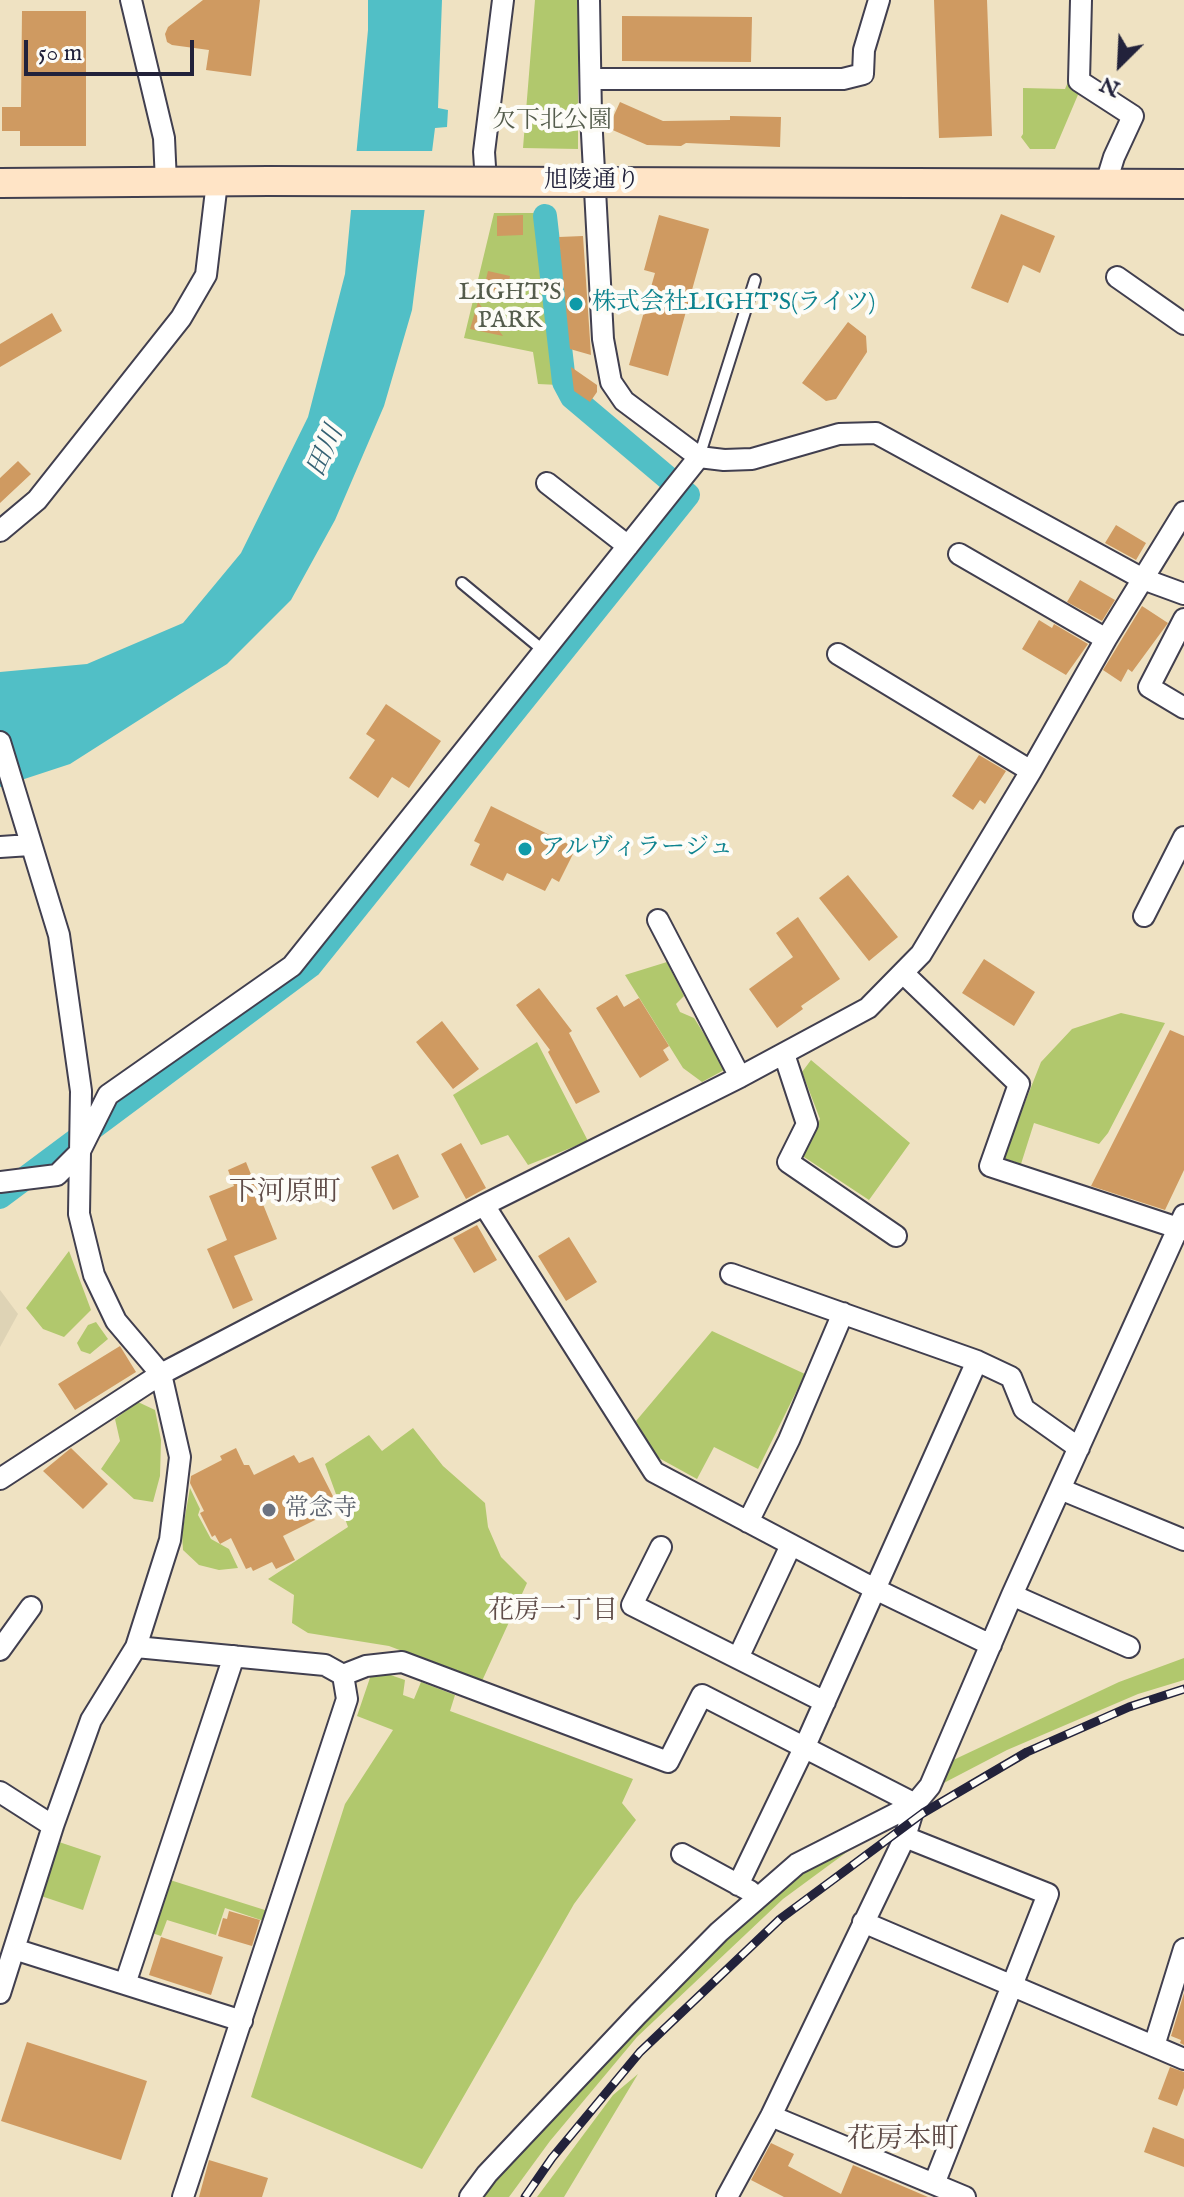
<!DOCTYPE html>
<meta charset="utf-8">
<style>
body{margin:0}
#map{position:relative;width:1184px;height:2197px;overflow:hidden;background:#efe2c2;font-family:"IM FELL English",serif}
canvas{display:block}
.north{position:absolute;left:1080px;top:24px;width:80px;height:80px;-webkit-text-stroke:6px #fdfcf7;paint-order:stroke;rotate:204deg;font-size:22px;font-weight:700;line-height:32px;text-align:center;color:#22223b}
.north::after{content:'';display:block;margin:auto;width:28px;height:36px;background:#22223b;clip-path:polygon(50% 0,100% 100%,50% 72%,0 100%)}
.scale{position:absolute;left:24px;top:40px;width:170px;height:36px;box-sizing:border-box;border:4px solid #22223b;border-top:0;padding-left:10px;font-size:24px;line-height:28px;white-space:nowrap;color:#22223b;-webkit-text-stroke:6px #fdfcf7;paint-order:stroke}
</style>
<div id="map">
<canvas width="1184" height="2197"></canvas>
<div class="north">N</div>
<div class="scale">50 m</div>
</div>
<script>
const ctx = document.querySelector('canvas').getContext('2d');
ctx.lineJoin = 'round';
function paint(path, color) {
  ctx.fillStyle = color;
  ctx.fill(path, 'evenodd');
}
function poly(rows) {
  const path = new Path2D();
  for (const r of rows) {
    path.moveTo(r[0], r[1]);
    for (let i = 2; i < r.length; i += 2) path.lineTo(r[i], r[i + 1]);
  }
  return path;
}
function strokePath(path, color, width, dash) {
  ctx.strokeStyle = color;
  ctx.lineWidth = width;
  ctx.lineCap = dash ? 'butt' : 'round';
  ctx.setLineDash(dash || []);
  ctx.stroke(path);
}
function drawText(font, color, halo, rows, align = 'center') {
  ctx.font = font + ' "IM FELL English","Noto Serif JP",serif';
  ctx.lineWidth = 8;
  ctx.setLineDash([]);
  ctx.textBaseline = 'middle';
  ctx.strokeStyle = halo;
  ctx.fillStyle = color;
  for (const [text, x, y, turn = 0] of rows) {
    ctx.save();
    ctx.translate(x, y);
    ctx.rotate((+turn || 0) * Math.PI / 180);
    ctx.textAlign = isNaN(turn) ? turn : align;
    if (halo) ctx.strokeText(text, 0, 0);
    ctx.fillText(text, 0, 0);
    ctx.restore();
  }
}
const built = poly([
 [0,1290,18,1314,0,1347]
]);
const green = poly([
 [535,0,578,0,578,149,523,148],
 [1068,82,1080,90,1055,149,1030,149,1021,137,1023,134,1023,88,1065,89],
 [494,213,539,213,559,385,538,384,533,352,464,338],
 [667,962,684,996,676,1004,680,1012,694,1018,726,1069,702,1082,683,1068,625,975],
 [1121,1013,1165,1023,1108,1133,1099,1144,1034,1123,1021,1164,1003,1158,1041,1062,1072,1029],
 [537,1042,588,1141,528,1165,508,1135,481,1145,453,1095],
 [811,1060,910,1143,869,1200,801,1155,820,1119,802,1072],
 [69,1251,91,1310,64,1337,43,1329,26,1308],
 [96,1322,108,1339,90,1354,81,1351,77,1343,88,1325],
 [712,1331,805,1374,758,1469,714,1447,697,1479,657,1457,636,1421],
 [138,1402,155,1410,161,1440,160,1476,153,1502,134,1499,101,1469,120,1441,115,1419],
 [413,1428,443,1466,485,1503,488,1527,501,1557,527,1583,482,1681,389,1646,308,1633,292,1623,294,1595,268,1579,348,1527,325,1464,369,1435,382,1451],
 [190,1488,200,1509,198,1515,211,1539,229,1549,238,1568,219,1570,199,1565,183,1550,182,1534],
 [1184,1658,1184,1680,1138,1694,1007,1750,938,1786,949,1762,1119,1682],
 [373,1669,405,1680,403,1695,414,1699,421,1682,455,1695,450,1711,633,1779,622,1803,636,1820,574,1904,422,2169,251,2097,345,1804,393,1730,357,1716],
 [870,1835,783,1899,637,2037,550,2141,509,2197,478,2197,704,1956,805,1870],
 [56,1841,101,1856,83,1910,38,1895],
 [170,1880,268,1911,264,1921,225,1908,216,1935,167,1920,161,1936,152,1933],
 [638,2074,564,2197,537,2197,613,2095]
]);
const water = poly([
 [368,0,442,0,438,108,448,110,447,127,435,128,412,310,384,406,335,520,291,600,227,664,70,764,0,787,0,672,87,664,183,623,241,553,308,417,345,274,368,30]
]);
const pier = poly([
 [352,151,436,151,429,210,347,210]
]);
const canal = poly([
 [0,1197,310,966,688,495,572,397,564,382,545,216]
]);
const building = poly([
 [203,0,260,0,251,76,206,70,209,50,172,45,167,42,165,34,168,27],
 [934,0,987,0,992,136,939,138],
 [22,11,86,11,86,146,20,146,20,131,2,131,2,107,21,107],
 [622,16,752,17,751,62,622,61],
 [620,102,663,121,730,120,730,116,781,117,780,147,686,143,681,146,647,145,608,128],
 [1001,214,1055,236,1040,273,1023,265,1008,303,971,288],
 [523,215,523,235,497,236,497,216],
 [659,215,709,229,668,376,629,365,655,273,644,270],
 [583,236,591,355,570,349,559,237],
 [488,271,510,276,505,301,482,296],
 [478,302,503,336,470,329],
 [52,313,62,331,0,367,0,344],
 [848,322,866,336,867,352,836,399,826,401,802,383],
 [571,367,597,385,597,392,590,402,574,391],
 [18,461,31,474,0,503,0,478],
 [1116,525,1146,543,1136,560,1105,543],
 [1080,580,1115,600,1102,621,1067,602],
 [1142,606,1168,623,1132,672,1128,669,1121,682,1103,670],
 [1039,620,1052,628,1054,624,1088,644,1066,675,1022,649],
 [386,704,441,741,409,788,392,777,378,798,349,778,375,740,366,734],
 [979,755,1006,771,985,804,980,800,973,810,952,796],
 [491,806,576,848,559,882,552,878,545,891,507,873,503,881,470,865,480,844,474,841],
 [848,875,898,937,869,961,819,898],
 [798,917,840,979,801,1006,803,1009,777,1028,749,989,793,957,776,933],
 [984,959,1035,992,1014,1026,962,993],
 [539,988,572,1031,569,1033,600,1092,576,1104,548,1052,550,1050,516,1005],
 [617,995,624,1007,639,998,669,1046,663,1050,669,1060,640,1078,596,1008],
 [442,1021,479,1069,453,1089,416,1042],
 [1170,1030,1184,1036,1184,1170,1165,1210,1091,1186],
 [461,1143,486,1188,466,1199,441,1154],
 [398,1154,419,1197,393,1210,371,1167],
 [246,1162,277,1239,234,1256,253,1300,233,1309,207,1249,227,1240,209,1196,234,1186,228,1170],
 [477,1225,497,1260,474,1273,453,1238],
 [569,1237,597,1282,566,1301,538,1256],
 [120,1346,136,1372,75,1410,58,1384],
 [71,1448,108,1484,83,1509,43,1471],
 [236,1448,244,1465,249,1465,254,1475,294,1455,299,1463,313,1457,339,1508,283,1536,295,1560,276,1569,272,1562,253,1571,251,1567,246,1569,231,1538,220,1544,215,1535,212,1537,200,1513,204,1511,190,1483,191,1476,222,1460,220,1456],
 [229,1911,260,1920,252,1946,218,1936,223,1918,227,1919],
 [161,1937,223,1957,211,1995,149,1975],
 [1184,1993,1184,2045,1180,2043,1181,2040,1171,2036],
 [27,2042,147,2081,121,2160,1,2121],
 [1170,2067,1184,2072,1184,2088,1177,2106,1158,2099],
 [1153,2127,1184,2139,1184,2167,1144,2152],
 [771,2143,794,2154,788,2166,841,2194,853,2165,928,2197,784,2197,751,2180],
 [209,2160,268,2178,262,2197,199,2197]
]);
const lane = poly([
 [699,457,755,280],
 [462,583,544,651]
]);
const street = poly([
 [131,0,164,138,166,182],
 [589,0,591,115,603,339,611,382,624,401,699,457,724,460,752,459,839,434,876,433,1143,579,1184,594],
 [1081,0,1079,81,1133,116,1114,157,1106,183],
 [591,79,843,79,863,74,864,50,879,0],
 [486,181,484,152,503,0],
 [1117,277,1184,324],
 [547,483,628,546],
 [0,531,37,500,181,318,206,275,217,182],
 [959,554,1106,639],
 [1184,619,1149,687,1184,708],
 [838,654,1031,771],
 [0,742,59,935,81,1091,79,1214,94,1275,116,1321,161,1374,180,1457,170,1540,136,1647,91,1720,53,1826,0,1993],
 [0,847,30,845],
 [1144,916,1184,837],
 [658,920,740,1077],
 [903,973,1019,1084,990,1166,1184,1230],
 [784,1054,807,1124,788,1162,896,1236],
 [0,1182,57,1175,79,1153,108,1095,292,966,699,457],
 [484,1205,654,1472,875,1589,991,1645],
 [731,1274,977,1361,1011,1377,1024,1409,1079,1448],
 [0,1479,161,1374,484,1205,740,1077,868,1008,921,954,1031,771,1106,639,1184,512],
 [1060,1489,1184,1540],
 [748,1522,789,1440,843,1313],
 [661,1547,632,1605,825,1702],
 [1012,1595,1129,1647],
 [136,1647,325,1665,343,1675,366,1666,402,1662,668,1762,702,1695,915,1804],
 [0,1650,31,1607],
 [738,1658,791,1545],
 [0,1792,53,1826],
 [905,1837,1048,1894,934,2184],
 [682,1854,750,1891],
 [738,1885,805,1746,977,1361],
 [863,1922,1184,2059],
 [14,1949,242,2021],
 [125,1984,234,1656],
 [1154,2046,1184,1949],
 [771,2116,965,2197],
 [183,2197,347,1699,343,1675],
 [470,2197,487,2174,638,2014,719,1932,797,1864,915,1804],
 [727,2197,771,2116,905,1837,915,1804,930,1786,1012,1595,1184,1215]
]);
const secondary = poly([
 [0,183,269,181],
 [913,183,1184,184]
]);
const rail = poly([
 [525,2197,552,2158,640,2052,780,1919,923,1813,1027,1752,1129,1707,1184,1689]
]);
const secondaryBridge = poly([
 [269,181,913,183]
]);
const markers = [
 [576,304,8,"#0f9aa8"],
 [525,849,8,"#0f9aa8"],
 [269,1510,8,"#6b7280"]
];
const parkNames = [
 ["欠下北公園",552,122],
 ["LIGHT'S",510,294],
 ["PARK",510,322]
];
const streetNames = [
 ["旭陵通り",592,182]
];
const cultureNames = [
 ["株式会社LIGHT'S(ライツ)",592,304],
 ["アルヴィラージュ",541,849]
];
const worshipNames = [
 ["常念寺",285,1510]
];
const waterNames = [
 ["田川",327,452,-66]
];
const neighbourhoodNames = [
 ["花房一丁目",553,1613]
];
const quarterNames = [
 ["下河原町",285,1194],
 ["花房本町",903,2141]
];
paint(built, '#ded3b5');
paint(green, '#b1c86d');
paint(water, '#51bfc6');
paint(pier, '#efe2c2');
strokePath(canal, '#51bfc6', 24);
paint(building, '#cf9a61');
strokePath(lane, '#413f4f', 14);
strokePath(street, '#413f4f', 24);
strokePath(secondary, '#413f4f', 32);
strokePath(lane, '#fff', 10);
strokePath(street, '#fff', 20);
strokePath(secondary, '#ffe4c6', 28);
strokePath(rail, '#22223b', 9);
strokePath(rail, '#fdfcf7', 6, [18]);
strokePath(secondaryBridge, '#413f4f', 32, []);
strokePath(secondaryBridge, '#ffe4c6', 28);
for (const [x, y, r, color] of markers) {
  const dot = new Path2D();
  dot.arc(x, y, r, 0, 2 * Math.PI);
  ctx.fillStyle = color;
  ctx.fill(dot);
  strokePath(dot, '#fdfcf7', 3);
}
drawText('24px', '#545c4c', '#fdfcf7', parkNames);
drawText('24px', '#22223b', '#fdfcf7', streetNames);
drawText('24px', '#0d838f', '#fdfcf7', cultureNames, 'left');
drawText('24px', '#5b616d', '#fdfcf7', worshipNames, 'left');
drawText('italic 26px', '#356173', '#fdfcf7', waterNames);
drawText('26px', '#5f4c48', '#fdfcf7', neighbourhoodNames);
drawText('28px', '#5f4c48', '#fdfcf7', quarterNames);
</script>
